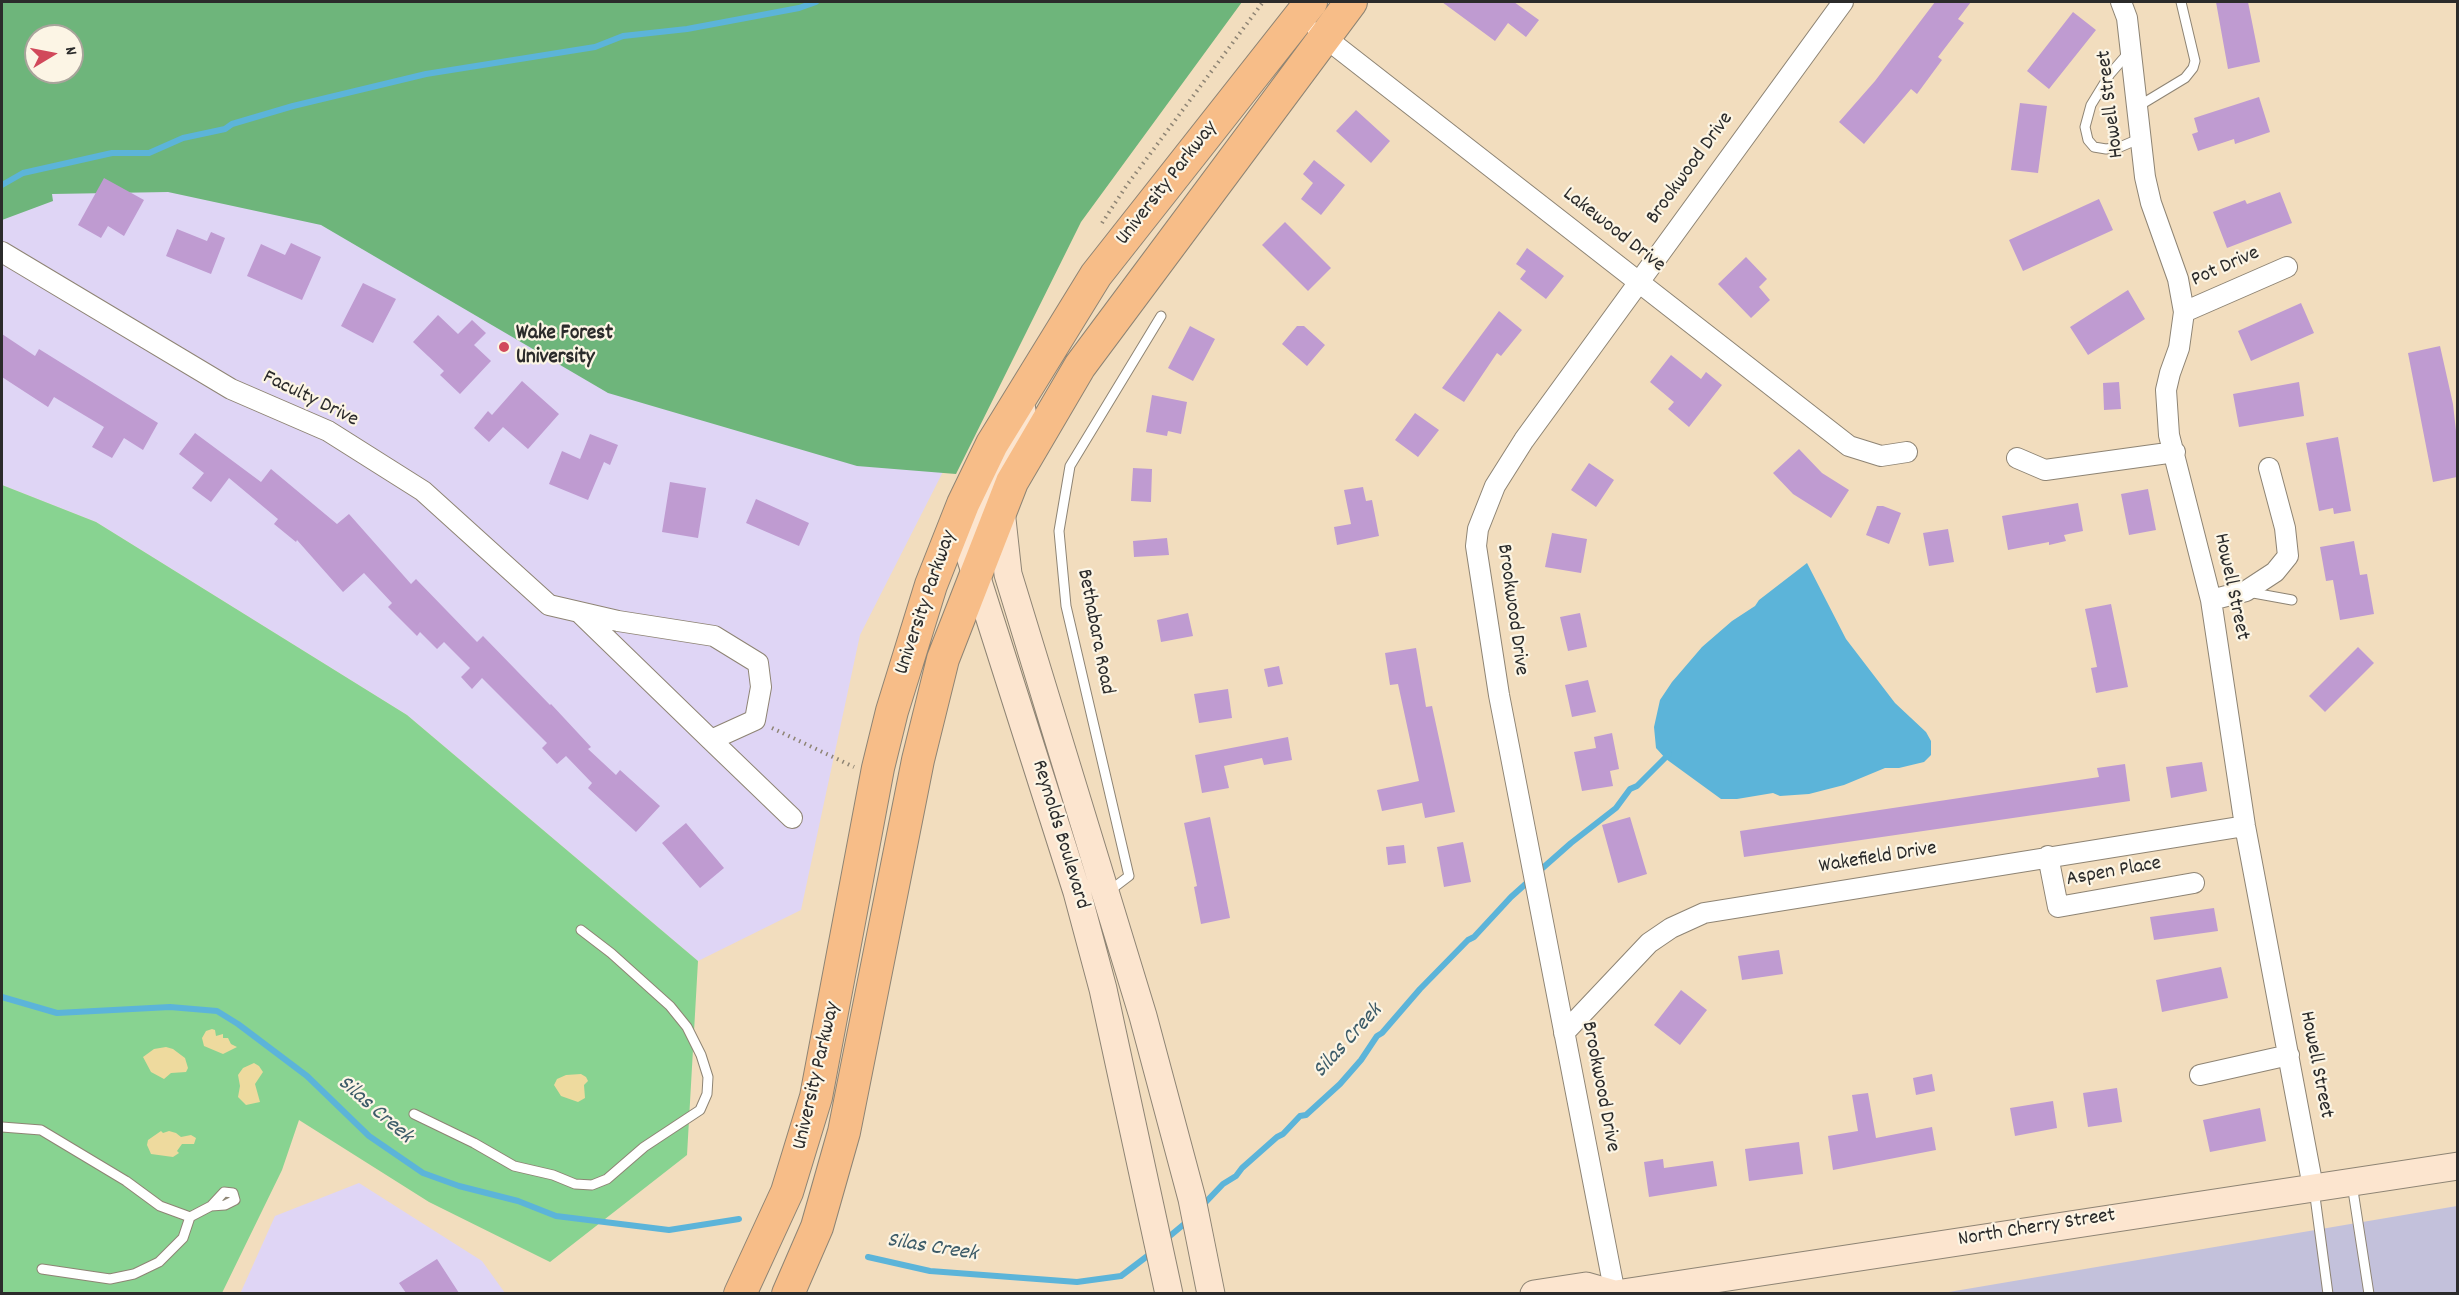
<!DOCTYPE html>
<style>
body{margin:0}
#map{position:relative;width:2459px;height:1295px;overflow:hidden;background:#f2ddbe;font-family:Dekko,sans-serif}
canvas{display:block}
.frame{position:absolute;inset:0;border:3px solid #2b2b2b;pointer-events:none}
.north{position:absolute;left:24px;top:24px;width:60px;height:60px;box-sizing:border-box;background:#fcf5e5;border:2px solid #a8a49b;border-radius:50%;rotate:80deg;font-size:16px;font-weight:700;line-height:24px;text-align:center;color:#2b2b2b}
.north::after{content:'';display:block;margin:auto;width:21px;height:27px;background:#d1495b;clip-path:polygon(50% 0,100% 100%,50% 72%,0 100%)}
</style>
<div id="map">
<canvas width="2459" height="1295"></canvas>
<div class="frame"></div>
<div class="north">N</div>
</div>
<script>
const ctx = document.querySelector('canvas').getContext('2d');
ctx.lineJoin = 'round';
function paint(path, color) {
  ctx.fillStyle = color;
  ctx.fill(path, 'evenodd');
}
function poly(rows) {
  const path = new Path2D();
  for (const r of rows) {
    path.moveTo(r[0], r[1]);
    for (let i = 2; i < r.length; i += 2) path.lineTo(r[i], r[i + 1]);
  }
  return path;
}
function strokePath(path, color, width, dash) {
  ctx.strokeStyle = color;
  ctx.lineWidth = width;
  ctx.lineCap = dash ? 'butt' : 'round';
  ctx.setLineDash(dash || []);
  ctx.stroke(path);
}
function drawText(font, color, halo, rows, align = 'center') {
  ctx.font = font + ' Dekko,sans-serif';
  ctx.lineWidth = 4.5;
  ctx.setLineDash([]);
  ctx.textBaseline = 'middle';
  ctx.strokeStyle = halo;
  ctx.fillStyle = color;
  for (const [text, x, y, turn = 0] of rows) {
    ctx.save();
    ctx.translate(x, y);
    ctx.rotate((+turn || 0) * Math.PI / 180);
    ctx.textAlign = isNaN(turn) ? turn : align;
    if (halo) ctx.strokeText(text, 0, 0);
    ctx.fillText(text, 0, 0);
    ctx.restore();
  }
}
const built = poly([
 [2,2,1076,210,860,635,801,910,698,961,407,715,96,522,2,485],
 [36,36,72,36,72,72,36,72],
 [359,1183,482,1261,505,1293,240,1294,275,1216]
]);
const industrial = poly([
 [2457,1206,2457,1293,1943,1293]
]);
const green = poly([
 [2,485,96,522,407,715,698,961,687,1155,550,1262,429,1202,299,1120,282,1170,222,1293,2,1293]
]);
const forest = poly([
 [2,2,1242,2,1081,222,956,474,857,466,608,393,321,225,168,192,52,194,53,201,2,220],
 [36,36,72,36,72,72,36,72]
]);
const sand = poly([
 [212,1029,215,1030,216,1036,223,1034,223,1038,228,1038,231,1044,237,1047,223,1054,204,1046,202,1038,206,1031],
 [166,1047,173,1049,185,1058,188,1068,186,1072,171,1073,164,1079,151,1072,143,1057,154,1049],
 [254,1063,259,1066,263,1072,255,1084,260,1102,246,1105,238,1097,240,1086,238,1075,243,1068],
 [581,1074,586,1077,588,1081,584,1085,585,1098,578,1102,561,1096,554,1085,557,1079,566,1075],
 [161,1131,163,1133,169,1131,176,1133,181,1137,191,1135,196,1138,194,1144,182,1144,177,1151,179,1153,173,1157,151,1154,147,1145,148,1140]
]);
const water = poly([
 [1807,563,1846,639,1895,703,1926,732,1931,741,1931,755,1924,762,1899,768,1885,768,1844,785,1809,794,1780,796,1773,793,1737,799,1721,799,1666,759,1656,748,1654,727,1660,700,1672,682,1702,647,1732,621,1755,606,1759,600]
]);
const stream = poly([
 [2,185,23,173,112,153,149,153,183,138,225,129,232,124,293,106,426,74,595,47,623,36,687,29,799,8,816,2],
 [1537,873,1571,843,1616,808,1630,789,1637,786,1669,754],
 [2,997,57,1013,170,1007,217,1011,238,1024,307,1076,369,1136,423,1173,459,1186,518,1201,556,1216,669,1230,739,1219],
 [1202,1206,1223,1184,1236,1176,1242,1168,1277,1137,1283,1134,1300,1116,1306,1115,1340,1084,1361,1060,1377,1036,1382,1033,1420,989,1468,940,1474,937,1511,897,1530,880],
 [1165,1240,1189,1220],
 [868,1257,930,1271,1077,1282,1121,1276,1154,1251]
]);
const building = poly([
 [1442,2,1514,2,1539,20,1526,37,1508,23,1495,41],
 [1935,2,1971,2,1958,19,1964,23,1938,57,1942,60,1917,94,1911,89,1864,144,1839,122,1875,81],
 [2216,2,2248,2,2260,62,2228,69],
 [2073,12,2096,30,2049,89,2027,71],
 [2259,97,2270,132,2235,144,2234,139,2198,151,2192,134,2198,132,2194,118],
 [2020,103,2047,106,2038,173,2011,170],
 [1356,110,1390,141,1371,163,1336,131],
 [1314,160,1345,185,1321,215,1301,199,1313,183,1303,174],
 [104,178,144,200,124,236,108,226,101,238,78,225],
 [2280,192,2292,223,2227,248,2213,212,2245,200,2247,204],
 [2099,199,2113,230,2023,271,2009,240],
 [1285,222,1331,268,1308,291,1262,245],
 [177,229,207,241,211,232,225,238,211,274,166,256],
 [291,243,321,257,302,300,247,276,261,244,285,255],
 [1527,248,1564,276,1546,299,1520,279,1526,271,1516,264],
 [1746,257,1767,279,1759,287,1770,300,1751,318,1718,284],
 [363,283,396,299,373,343,341,326],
 [2128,290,2145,319,2088,355,2070,327],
 [2301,303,2314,333,2251,361,2238,331],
 [1499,311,1522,330,1501,356,1497,353,1464,402,1442,388],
 [438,315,458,334,472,320,486,333,474,345,491,361,460,394,440,375,444,371,413,342],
 [1190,326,1215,339,1193,381,1168,368],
 [1297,326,1304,326,1325,345,1307,366,1282,344],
 [2,334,35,356,39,349,158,423,143,450,124,438,112,458,92,447,104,427,54,397,48,407,2,377],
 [2440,346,2453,404,2457,440,2457,477,2433,482,2408,353],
 [1671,355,1701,379,1706,372,1722,385,1689,427,1668,409,1674,402,1650,382],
 [522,381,559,414,528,449,503,427,489,442,474,428,488,411,492,415],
 [2119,382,2121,409,2104,410,2103,383],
 [2299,382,2304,416,2239,427,2233,394],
 [1152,395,1187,402,1181,434,1168,431,1167,436,1146,432],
 [1415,413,1439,430,1418,457,1395,440],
 [195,433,261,482,271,469,337,524,349,514,411,584,416,579,477,642,483,636,550,705,551,704,591,747,588,749,616,775,620,770,660,806,636,832,588,788,592,783,566,756,557,764,542,748,547,743,482,678,472,689,461,677,470,668,444,642,437,649,420,632,417,636,388,607,392,603,364,573,343,592,297,540,296,542,274,524,278,519,229,478,211,502,192,488,204,473,179,454],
 [590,434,618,445,610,465,604,462,588,500,549,484,562,451,580,459],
 [2338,437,2351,511,2334,514,2333,508,2319,511,2306,443],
 [1799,449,1822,473,1849,490,1831,518,1793,494,1773,473],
 [1589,463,1614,480,1596,507,1571,490],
 [1133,468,1152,469,1151,502,1131,501],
 [670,482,706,488,698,538,662,532],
 [1363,487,1366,501,1372,500,1379,536,1337,545,1334,527,1351,524,1344,490],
 [2148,489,2156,530,2129,535,2121,494],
 [756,499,809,523,799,546,746,523],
 [2078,503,2083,531,2064,535,2066,541,2049,545,2049,542,2008,550,2002,516],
 [1877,506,1883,506,1901,513,1889,544,1866,535],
 [1948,529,1954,562,1929,566,1923,533],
 [1552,533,1587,539,1581,573,1545,567],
 [1167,538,1169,555,1134,557,1133,541],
 [2354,541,2360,575,2367,574,2374,614,2340,620,2333,580,2326,581,2320,547],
 [2111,604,2128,687,2096,693,2091,668,2097,667,2085,609],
 [1188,613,1193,636,1161,642,1157,620],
 [1580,613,1587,647,1568,651,1560,617],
 [2358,647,2374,663,2325,712,2309,696],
 [1416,648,1426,707,1432,706,1455,812,1425,818,1422,803,1382,811,1377,790,1419,781,1398,684,1390,685,1385,653],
 [1279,666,1283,684,1268,687,1264,669],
 [1588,680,1596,712,1572,717,1565,685],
 [1228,689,1232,718,1199,723,1194,694],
 [1612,733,1619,769,1610,771,1613,786,1582,791,1574,752,1596,748,1594,737],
 [1288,737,1292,760,1264,765,1262,758,1224,766,1229,788,1202,793,1195,755],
 [2202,762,2207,791,2171,798,2166,767],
 [2125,764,2130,801,1744,857,1740,831,2099,777,2097,768],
 [1210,817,1230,918,1201,924,1194,887,1197,886,1184,823],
 [1630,817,1647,874,1618,883,1602,825],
 [686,823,724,868,700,888,662,843],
 [1463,842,1471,882,1444,887,1437,847],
 [1404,845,1406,863,1388,865,1386,847],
 [2214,908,2218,931,2154,940,2150,917],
 [1779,950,1783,974,1742,980,1738,956],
 [2221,967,2228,998,2162,1012,2156,980],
 [1681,990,1707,1010,1680,1045,1654,1025],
 [1932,1074,1935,1091,1916,1095,1913,1078],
 [2117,1088,2122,1122,2088,1127,2083,1093],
 [1868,1093,1876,1138,1932,1127,1936,1150,1833,1170,1828,1136,1858,1131,1852,1095],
 [2053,1101,2057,1128,2015,1136,2010,1108],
 [2260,1108,2266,1141,2210,1152,2203,1120],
 [1799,1142,1803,1174,1749,1181,1745,1149],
 [1663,1159,1664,1168,1713,1161,1717,1186,1649,1197,1644,1162],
 [437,1259,459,1293,406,1293,399,1283]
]);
const path = poly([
 [1102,223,1127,185,1263,2],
 [772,728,854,767]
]);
const lane = poly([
 [2130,51,2110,74,2091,105,2085,127,2088,140,2094,147,2106,149,2120,147,2141,138],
 [2137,107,2185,78,2193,68,2195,61,2181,2],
 [2248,592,2292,600],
 [1108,892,1129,876,1066,606,1059,531,1070,466,1161,316],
 [414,1114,474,1143,514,1166,553,1175,575,1184,592,1185,607,1179,644,1147,700,1110,707,1094,708,1077,701,1055,687,1027,670,1006,611,953,581,930],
 [2,1127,41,1130,126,1181,160,1206,190,1217,211,1206,224,1192,233,1193,235,1200,225,1205,211,1206],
 [2352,1184,2369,1294],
 [2314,1189,2328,1294],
 [42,1269,110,1279,134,1274,159,1262,183,1238,190,1217]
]);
const street = poly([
 [2121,2,2127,18,2145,177,2151,203,2178,279,2184,312,2179,348,2170,373,2166,390,2169,435,2211,600,2245,826,2313,1187],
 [1318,32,1849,446,1881,456,1907,452],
 [2,252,231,389,328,431,423,491,549,605,618,621,714,636,758,663,761,687,755,720,711,740,580,613],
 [2184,312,2287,267],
 [2017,458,2045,470,2175,452],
 [2211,600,2246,591,2275,572,2288,556,2285,528,2269,468],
 [711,740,792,818],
 [2048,856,2058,907,2194,883],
 [1564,1033,1649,943,1671,928,1704,913,2245,826],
 [2200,1075,2289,1055],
 [1615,1294,1499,695,1476,546,1478,529,1495,486,1524,440,1843,2]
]);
const secondary = poly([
 [1022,410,1018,429,973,525,968,542,968,550,1077,892,1103,989,1169,1294],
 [1001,510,1008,574,1143,1016,1192,1199,1211,1294],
 [1534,1294,1586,1286,1614,1294],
 [1616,1294,2458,1166]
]);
const primary = poly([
 [740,1294,787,1192,816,1097,878,768,892,711,931,585,963,504,992,444,1096,275,1311,2],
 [788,1294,817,1227,844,1132,918,760,943,659,1012,482,1080,366,1351,2]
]);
const markers = [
 [504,347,6,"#d1495b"]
];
const streetNames = [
 ["Howell Street",2112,104,-97],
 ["Brookwood Drive",1691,169,-54],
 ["University Parkway",1168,184,-52],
 ["Lakewood Drive",1613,231,38],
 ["Pot Drive",2226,268,-24],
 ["Faculty Drive",310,400,26],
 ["Howell Street",2230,587,78],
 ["University Parkway",927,603,-71],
 ["Brookwood Drive",1511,610,82],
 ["Bethabara Road",1094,632,79],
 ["Reynolds Boulevard",1059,835,73],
 ["Wakefield Drive",1878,859,-9],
 ["Aspen Place",2114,873,-10],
 ["Howell Street",2315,1065,79],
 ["University Parkway",818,1076,-77],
 ["Brookwood Drive",1599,1087,79],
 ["North Cherry Street",2037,1229,-9]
];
const poiNames = [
 ["Wake Forest",516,335],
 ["University",516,359]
];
const waterNames = [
 ["Silas Creek",1349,1042,-48],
 ["Silas Creek",374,1111,41],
 ["Silas Creek",932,1249,9]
];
paint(built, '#dfd5f5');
paint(industrial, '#c3c1db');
paint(green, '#88d391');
paint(forest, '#6eb57b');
paint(sand, '#eeda9e');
paint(water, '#5cb4d9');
strokePath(stream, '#5cb4d9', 6);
paint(building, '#bf9bd1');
strokePath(lane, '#8e8474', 11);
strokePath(street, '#8e8474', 22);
strokePath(secondary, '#8e8474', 29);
strokePath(primary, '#8e8474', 34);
strokePath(path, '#8e8474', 4, [1.5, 4.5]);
strokePath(lane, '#fff', 9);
strokePath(street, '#fff', 20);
strokePath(secondary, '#fce5cf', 27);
strokePath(primary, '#f7bd88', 32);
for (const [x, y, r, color] of markers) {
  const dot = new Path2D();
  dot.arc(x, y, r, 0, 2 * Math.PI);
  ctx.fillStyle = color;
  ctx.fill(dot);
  strokePath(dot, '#fcf5e5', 2);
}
drawText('21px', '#2b2b2b', '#fcf5e5', streetNames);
drawText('bold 21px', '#2b2b2b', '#fcf5e5', poiNames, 'left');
drawText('italic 22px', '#3c5b68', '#fcf5e5', waterNames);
</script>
